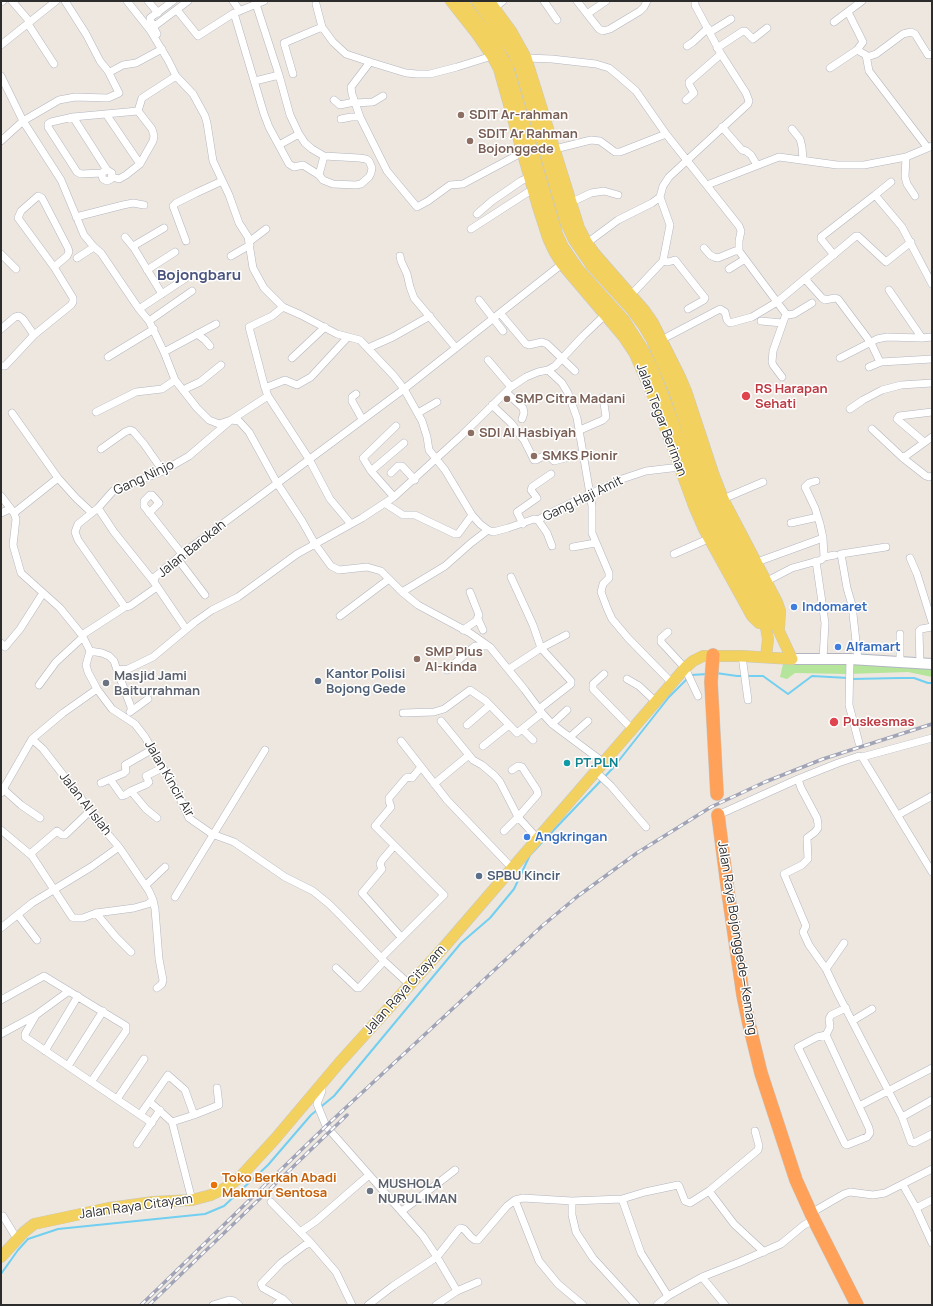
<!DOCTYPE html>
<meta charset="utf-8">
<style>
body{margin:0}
#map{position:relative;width:933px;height:1306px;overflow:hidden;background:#eee7df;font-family:Manrope,sans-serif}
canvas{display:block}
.frame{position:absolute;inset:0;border:2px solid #2c2c2c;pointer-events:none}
</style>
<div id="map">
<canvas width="933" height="1306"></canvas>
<div class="frame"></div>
</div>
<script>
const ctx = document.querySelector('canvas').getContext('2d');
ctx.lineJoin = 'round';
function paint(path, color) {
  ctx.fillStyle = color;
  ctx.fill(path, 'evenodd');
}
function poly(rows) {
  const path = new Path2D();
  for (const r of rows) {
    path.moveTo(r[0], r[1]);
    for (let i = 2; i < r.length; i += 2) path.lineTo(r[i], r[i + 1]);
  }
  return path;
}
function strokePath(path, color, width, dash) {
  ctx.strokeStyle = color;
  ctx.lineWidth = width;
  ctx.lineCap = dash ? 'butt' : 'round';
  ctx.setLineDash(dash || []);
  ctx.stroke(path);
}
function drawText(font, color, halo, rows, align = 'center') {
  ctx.font = font + ' Manrope,sans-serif';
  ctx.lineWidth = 3;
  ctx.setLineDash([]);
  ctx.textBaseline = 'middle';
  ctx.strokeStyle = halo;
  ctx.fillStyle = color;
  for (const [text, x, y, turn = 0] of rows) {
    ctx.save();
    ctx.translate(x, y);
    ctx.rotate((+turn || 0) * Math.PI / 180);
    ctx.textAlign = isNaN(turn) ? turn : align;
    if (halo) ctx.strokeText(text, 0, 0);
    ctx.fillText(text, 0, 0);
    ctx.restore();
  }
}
const green = poly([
 [784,660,932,667,932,677,908,672,848,674,795,673,787,679,780,677]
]);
const stream = poly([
 [716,673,737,676,763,676,788,694,812,676,848,678],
 [691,675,708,674],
 [852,679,900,678,914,678,928,683,932,683],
 [1,1274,18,1250,28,1239,58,1229,205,1214,224,1206,268,1165,311,1115,334,1096,461,943,490,918,514,889,530,855,613,768,669,697,688,678]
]);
const street = poly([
 [12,1,30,22],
 [65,1,86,34,100,61,108,71,110,72,123,65,136,63,162,49],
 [127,1,150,30,168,60,176,76,193,94,205,116,207,123,213,161,229,195,239,223,248,237,253,268,264,288,283,307,301,315,337,334,360,340,394,376,404,389,422,421,427,437,429,450,445,470,472,515,480,524,488,530,493,532,508,528,534,519,538,520,550,513,622,479,646,471,680,467],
 [148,1,158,13],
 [233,1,240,11],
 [544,1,557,20],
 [577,1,599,29,603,31,610,29,640,11,644,7,647,1],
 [1,2,3,1],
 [316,4,322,27,333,42,346,54,370,62,406,73,417,74,430,74,457,67,492,56],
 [494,8,503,1],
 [177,10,198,36,234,13,264,1],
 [848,12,863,42,857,50],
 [234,13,264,114,269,127,289,164,294,167,303,165,319,175,323,180,333,184,356,185,361,184,369,177,371,173,372,168,369,161,366,159,359,158,324,156,312,149,305,143,299,134,290,115,279,75,256,4],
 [587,14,606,1],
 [834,22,862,1],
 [151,23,156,25,188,1],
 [28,24,54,64],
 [710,32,731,19],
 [157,34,151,23,150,18,173,1],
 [1,45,56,1],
 [687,46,693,42,708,28],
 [717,48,743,31,745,31,753,39,767,28],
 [867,57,876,54,903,34,911,32,915,34,928,55,932,54],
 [526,58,552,59,596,64,609,68,620,77,636,91,666,134,739,226,741,231,739,241,739,251,786,314,788,315,794,314,812,303],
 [370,62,351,87,352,94,360,117,387,171,417,207,428,201,450,185,463,184,523,152],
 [830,68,857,50,866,55,869,71,927,147],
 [293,74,284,43,322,27],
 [1,76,23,121,61,180,84,235,94,247,101,253,139,309,149,321,164,352,175,380,197,408,209,420,219,424,231,420],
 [255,81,279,75],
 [334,100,340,105,354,102],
 [686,100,694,93,689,84,689,82,721,54],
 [355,103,373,102,383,96],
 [106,114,140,164],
 [73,117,107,170,112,173,111,179,107,181,103,179,102,176,103,172,107,170],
 [341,119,351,117,360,117],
 [722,127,742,150,746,151,751,155,757,165],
 [792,129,800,139,802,147,803,160],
 [1,141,23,121,59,100,75,97,108,98,119,93,108,71],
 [279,145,299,134],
 [555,149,591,140,600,141,615,152,620,152,666,134],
 [906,157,905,177,907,184,915,196],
 [102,173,81,174,77,172,48,127,48,124,51,122,73,117,138,111,142,98,176,76],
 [319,175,324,156],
 [112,177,119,179,126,175,140,164,153,141,154,136,152,129,138,111],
 [891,182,875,195,902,227,932,284],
 [707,185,779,157,837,165,864,165,906,157,932,146],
 [660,197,670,225,663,261,668,262,675,260,705,298,704,300,688,309],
 [572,202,591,193,604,191,618,195],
 [477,214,492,201,521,181,530,177],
 [76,217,123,205,133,203,144,205],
 [471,229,533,189],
 [125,237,134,248],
 [186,241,173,206,176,203,196,193,222,181],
 [249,242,266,229],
 [587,243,618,220,652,203,660,197,663,186,669,177,748,104,749,101,746,93,721,54,695,5,695,1],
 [704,248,710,255,714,257,718,258,735,251,739,251],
 [1,254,16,269],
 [834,255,821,239,821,237,875,195],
 [231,256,250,245],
 [400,256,401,261,407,274,410,287,414,298,456,348],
 [77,258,94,247],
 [729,269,745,259],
 [147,270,175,252],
 [805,279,822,298,825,300,835,298,838,299,871,343,880,362],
 [889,290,922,338],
 [162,294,134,248,135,245,164,228],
 [631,295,663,261],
 [479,300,503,331],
 [283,307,272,316,249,327,265,388,268,396,309,459,330,499,351,524],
 [139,309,186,278],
 [500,313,526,344,529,345,542,342,547,344,575,371],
 [149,321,192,291],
 [761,321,782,323],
 [1,329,15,317,19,316,23,319,34,335,71,305,73,302,73,298,54,267,18,218,21,211,38,196,42,198,68,248,69,252,67,256,54,267],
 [197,334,205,340,210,346],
 [663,339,720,309,725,312,727,320,730,323,752,317,777,302,856,236,858,236,886,262,911,242],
 [368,348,393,337,430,316],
 [164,352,216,324],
 [108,357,154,329],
 [292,358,325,327],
 [840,358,877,339,887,337,922,338,932,337],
 [488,360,511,387],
 [1,366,5,366,34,335],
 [869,367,881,362,932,359],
 [548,370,562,383,568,393,577,418,592,506,592,533,609,573,609,578,603,584,601,592,607,608,612,619,628,638,671,682],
 [782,377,773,365,772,362,773,351,786,314],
 [265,388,285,380,297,385,311,377,347,338],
 [184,391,187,388,200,382,221,365],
 [506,392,523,408,524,413,522,419],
 [356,394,352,397,352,401,362,419],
 [492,405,511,423,524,440,534,460,536,460,547,454,554,461,584,453],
 [850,409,863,400,882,390,901,385,932,383],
 [96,412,136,392,162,389,175,380],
 [12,413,58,478,76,498,92,513],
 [418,413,437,402],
 [231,420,239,421,249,432,277,483,302,521,315,544,331,566,339,570,367,567,381,571,402,592,418,605,470,633,490,647,525,690,542,713,552,724,603,762],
 [872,429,903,458,932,437],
 [580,430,603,420,606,417,603,397],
 [924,442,897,419,899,416,932,412],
 [101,449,125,432,130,430,133,431,144,444,163,471],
 [903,458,926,476,929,477,932,476],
 [371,471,404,443],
 [391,473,398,466,402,466,415,480],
 [1,496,14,513,16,519,13,545,21,573,60,608,82,635,90,651,86,665,88,672,97,689,112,709,135,724,145,737,176,790,189,818,212,834,234,842,285,877,313,891,329,904,344,919,384,961,409,984],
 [394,497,371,471,363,458,396,426],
 [723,499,763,482],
 [386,504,403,515,415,515,455,534,458,534,472,515],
 [98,508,114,532,154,582,186,629],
 [1,513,10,509],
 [14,513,58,478],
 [149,513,159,503,152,495,150,495,144,501,144,506,182,554],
 [538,520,547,533,552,546],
 [791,523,818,517],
 [523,524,517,512,537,498,531,490,532,487,551,474],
 [573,547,595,543],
 [674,554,708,539],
 [824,557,835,555],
 [177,558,205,595],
 [910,558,917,574,932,622],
 [816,561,825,623,823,659],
 [757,562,823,538],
 [511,577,533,625,541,648,571,681,571,684,539,709],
 [767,581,792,568,821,560,824,557,823,538,820,524,815,508,805,487,809,483,816,481],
 [154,582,155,577,182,554,404,389,562,264],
 [157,587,130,606,125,607,78,540,75,532,78,524,98,508,113,491,163,471,189,456,231,420,268,396],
 [402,592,445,566,471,543,488,530],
 [340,616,389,579],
 [478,619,483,630],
 [463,630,476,621,479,615,470,592],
 [668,632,661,638,661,642,685,668,698,696],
 [900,634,900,663],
 [82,635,125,607],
 [1,643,5,647,20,629,43,593],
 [90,651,102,653,109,656,114,661,117,670,128,669,153,657,195,622,212,610,238,597,297,554,362,518,394,497,462,435,511,387,526,377,538,372,548,370,555,366,583,336,606,314],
 [742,656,748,700],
 [850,659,849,705,859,743],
 [858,660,852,605,847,588,841,554,886,547],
 [920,664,919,631,921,629,932,627],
 [509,669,541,648,566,635],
 [117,670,131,707,131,711],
 [447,670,475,646,487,646],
 [604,674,593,684,593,689,631,728],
 [627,679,639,686,655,701],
 [39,685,56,662,83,637],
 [130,712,148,699],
 [403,713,434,712,444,709,470,690,486,701,517,733,542,713],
 [441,721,473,760,482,765,495,776,500,782,518,817,504,831],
 [552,724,567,710],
 [467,725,490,705],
 [523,730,533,740],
 [570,737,588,721],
 [32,739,43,749,81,798,89,812,119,847,149,891,153,900,155,909,159,959,163,980,162,984,157,988],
 [401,741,447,800,512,868],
 [483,746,509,725],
 [862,757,932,738],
 [512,770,518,766,522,767,537,790,538,794,518,817,537,838],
 [595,771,611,786,646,827],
 [110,779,122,796,125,795,131,791,147,784,149,782,146,776,162,768],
 [101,783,124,773,126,771,125,765,153,749],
 [434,784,469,755],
 [1,787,21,805,40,818],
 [131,791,146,809,157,818],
 [1,793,32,739,63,713,97,689],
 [718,815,798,779],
 [898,815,932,796],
 [1,830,32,856,72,917,74,918,83,918,96,913,134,908,148,904,153,900],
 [394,846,382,860,380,864,382,869,362,893,401,937],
 [30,854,57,831,62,835,65,835,89,812],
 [932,872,862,757,859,756,838,763,798,779,801,788,817,818,818,824,818,828,815,832,807,838,808,859,802,865,784,874,806,926,803,932,809,945,826,969,839,996,902,1117,911,1142,914,1143,932,1134],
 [146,885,165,867],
 [175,897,265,750],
 [96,913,116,937,131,952],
 [18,915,37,940],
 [1,928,32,903,91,867,119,847],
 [381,958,444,895,375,826,391,807,389,801,389,798,406,778,408,777,412,778,421,767],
 [336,968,357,988,359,988,384,961],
 [826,969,844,943],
 [1,1000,44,976,126,1026,126,1031,91,1082],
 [36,1015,25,1034,25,1037,152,1123],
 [852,1021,872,1009],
 [1,1034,36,1015,69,991],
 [826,1035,869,1128,870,1133,867,1137,847,1145,845,1144,798,1047,817,1037,826,1035,830,1027,829,1019,831,1015,846,1008],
 [45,1051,78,996],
 [68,1066,103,1011],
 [322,1085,322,1091,317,1104,326,1126,423,1236,437,1257,457,1291],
 [117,1099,144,1059],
 [150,1102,172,1122,192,1200],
 [859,1106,932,1068],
 [140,1115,168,1075,185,1090,194,1115,172,1122],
 [194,1115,219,1105,217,1088],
 [902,1117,932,1100],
 [137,1144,160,1110],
 [903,1185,916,1208,932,1243],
 [709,1191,734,1224,764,1252],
 [622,1199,645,1192,678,1185,679,1186,685,1201,690,1203,709,1191,758,1150,759,1146,755,1131],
 [515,1200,539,1261,558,1284,583,1305],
 [572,1201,572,1215,576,1232,593,1258,636,1305],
 [271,1202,311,1243,336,1272,352,1305],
 [916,1208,932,1200],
 [402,1211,455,1170],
 [811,1213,844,1194,850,1192,873,1195,885,1193,932,1169],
 [1,1217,3,1216,17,1239],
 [300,1232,316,1221,369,1175],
 [702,1277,725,1305],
 [213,1305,229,1300,234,1301,239,1305],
 [276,1305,283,1299],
 [289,1305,283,1299,263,1288,261,1284,281,1263,305,1245,311,1243],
 [368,1305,393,1286,437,1257,459,1229,461,1228,464,1229,471,1237,475,1240,478,1240,507,1206,515,1200,523,1198,572,1201,622,1199,641,1253,668,1296],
 [436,1305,457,1291,478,1282],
 [657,1305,668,1296,702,1277,740,1262,781,1244,804,1225,814,1220]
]);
const secondary = poly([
 [792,659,850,659,932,664]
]);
const primary = poly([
 [451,1,477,34,492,56,499,69,538,207,548,238,554,251,562,264,623,336,635,354,655,400,694,506,704,529,752,616,759,623],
 [462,1,493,42,507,65,557,234,563,247,578,269,624,320,642,348,652,368,663,395,702,502,766,628,768,639,766,657],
 [477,1,513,52,520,67,566,223,574,240,591,265,632,310,643,325,652,340,674,390,711,498,770,612,792,659],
 [489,1,511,31,526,58,579,228,587,243,595,254,644,310,653,323,680,377,686,391,713,473,723,499,777,602,780,611,779,629],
 [1,1257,24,1232,34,1224,109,1208,153,1202,192,1200,211,1195,229,1186,241,1176,275,1139,340,1062,444,947,685,668,693,661,703,656,742,656,792,659]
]);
const highway = poly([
 [713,655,711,682,717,794],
 [718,815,728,892,743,995,749,1024,761,1073,796,1180,814,1220,857,1305]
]);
const rail = poly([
 [141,1305,326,1126,542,926,578,896,637,853,711,807,765,782,823,759,932,724],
 [149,1305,347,1115]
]);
const markers = [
 [461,115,4,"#8d6e63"],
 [470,141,4,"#8d6e63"],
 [746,396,5,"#e0444e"],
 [507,399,4,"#8d6e63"],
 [471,433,4,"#8d6e63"],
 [534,456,4,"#8d6e63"],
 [794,607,4,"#3f7fe0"],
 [838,647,4,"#3f7fe0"],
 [417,659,4,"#8d6e63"],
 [318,681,4,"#5c6f8a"],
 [106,683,4,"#6b7280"],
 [834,722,5,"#e0444e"],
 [567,763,4,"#0f9aa8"],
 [527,837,4,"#3f7fe0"],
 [479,876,4,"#5c6f8a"],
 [214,1185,4,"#e8710a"],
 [370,1191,4,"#6b7280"]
];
const educationNames = [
 ["SDIT Ar-rahman",469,115],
 ["SDIT Ar Rahman",478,134],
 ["Bojonggede",478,149],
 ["SMP Citra Madani",515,399],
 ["SDI Al Hasbiyah",479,433],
 ["SMKS Pionir",542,456],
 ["SMP Plus",425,652],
 ["Al-kinda",425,667]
];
const healthNames = [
 ["RS Harapan",755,389],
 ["Sehati",755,404],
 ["Puskesmas",843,722]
];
const streetNames = [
 ["Jalan Tegar Beriman",661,420,69],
 ["Gang Ninjo",144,478,-25],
 ["Gang Haji Amit",583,499,-26],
 ["Jalan Barokah",192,549,-39],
 ["Jalan Kincir Air",169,779,60],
 ["Jalan Al Islah",85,804,52],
 ["Jalan Raya Bojonggede—Kemang",737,938,81],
 ["Jalan Raya Citayam",405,990,-48],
 ["Jalan Raya Citayam",136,1207,-8]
];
const shopNames = [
 ["Indomaret",802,607],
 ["Alfamart",846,647],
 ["Angkringan",535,837]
];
const serviceNames = [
 ["Kantor Polisi",326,674],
 ["Bojong Gede",326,689],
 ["SPBU Kincir",487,876]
];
const worshipNames = [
 ["Masjid Jami",114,676],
 ["Baiturrahman",114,691],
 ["MUSHOLA",378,1184],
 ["NURUL IMAN",378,1199]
];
const cultureNames = [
 ["PT.PLN",575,763]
];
const foodNames = [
 ["Toko Berkah Abadi",222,1178],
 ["Makmur Sentosa",222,1193]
];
const quarterNames = [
 ["Bojongbaru",199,276]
];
paint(green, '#b4e59b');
strokePath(stream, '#71cff1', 2);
strokePath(street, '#b2b5c0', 8);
strokePath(secondary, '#b2b5c0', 12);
strokePath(primary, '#c8c8c8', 12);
strokePath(highway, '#c8c8c8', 14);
strokePath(street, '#fff', 7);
strokePath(secondary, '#fff', 10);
strokePath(primary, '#f3d15e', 11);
strokePath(highway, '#ffa158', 13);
strokePath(rail, '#a1a4b7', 3.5);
strokePath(rail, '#fff', 2, [6]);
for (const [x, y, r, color] of markers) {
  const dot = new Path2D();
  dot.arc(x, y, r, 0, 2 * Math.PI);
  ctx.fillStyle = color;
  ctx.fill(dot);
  strokePath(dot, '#fff', 1.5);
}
drawText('bold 13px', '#785e54', '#fff', educationNames, 'left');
drawText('bold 13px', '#be3a42', '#fff', healthNames, 'left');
drawText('13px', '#2c2c2c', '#fff', streetNames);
drawText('bold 13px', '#366cbe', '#fff', shopNames, 'left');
drawText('bold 13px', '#4e5e75', '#fff', serviceNames, 'left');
drawText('bold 13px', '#5b616d', '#fff', worshipNames, 'left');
drawText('bold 13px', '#0d838f', '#fff', cultureNames, 'left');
drawText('bold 13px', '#c56008', '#fff', foodNames, 'left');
drawText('bold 15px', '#4b547e', '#fff', quarterNames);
</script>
